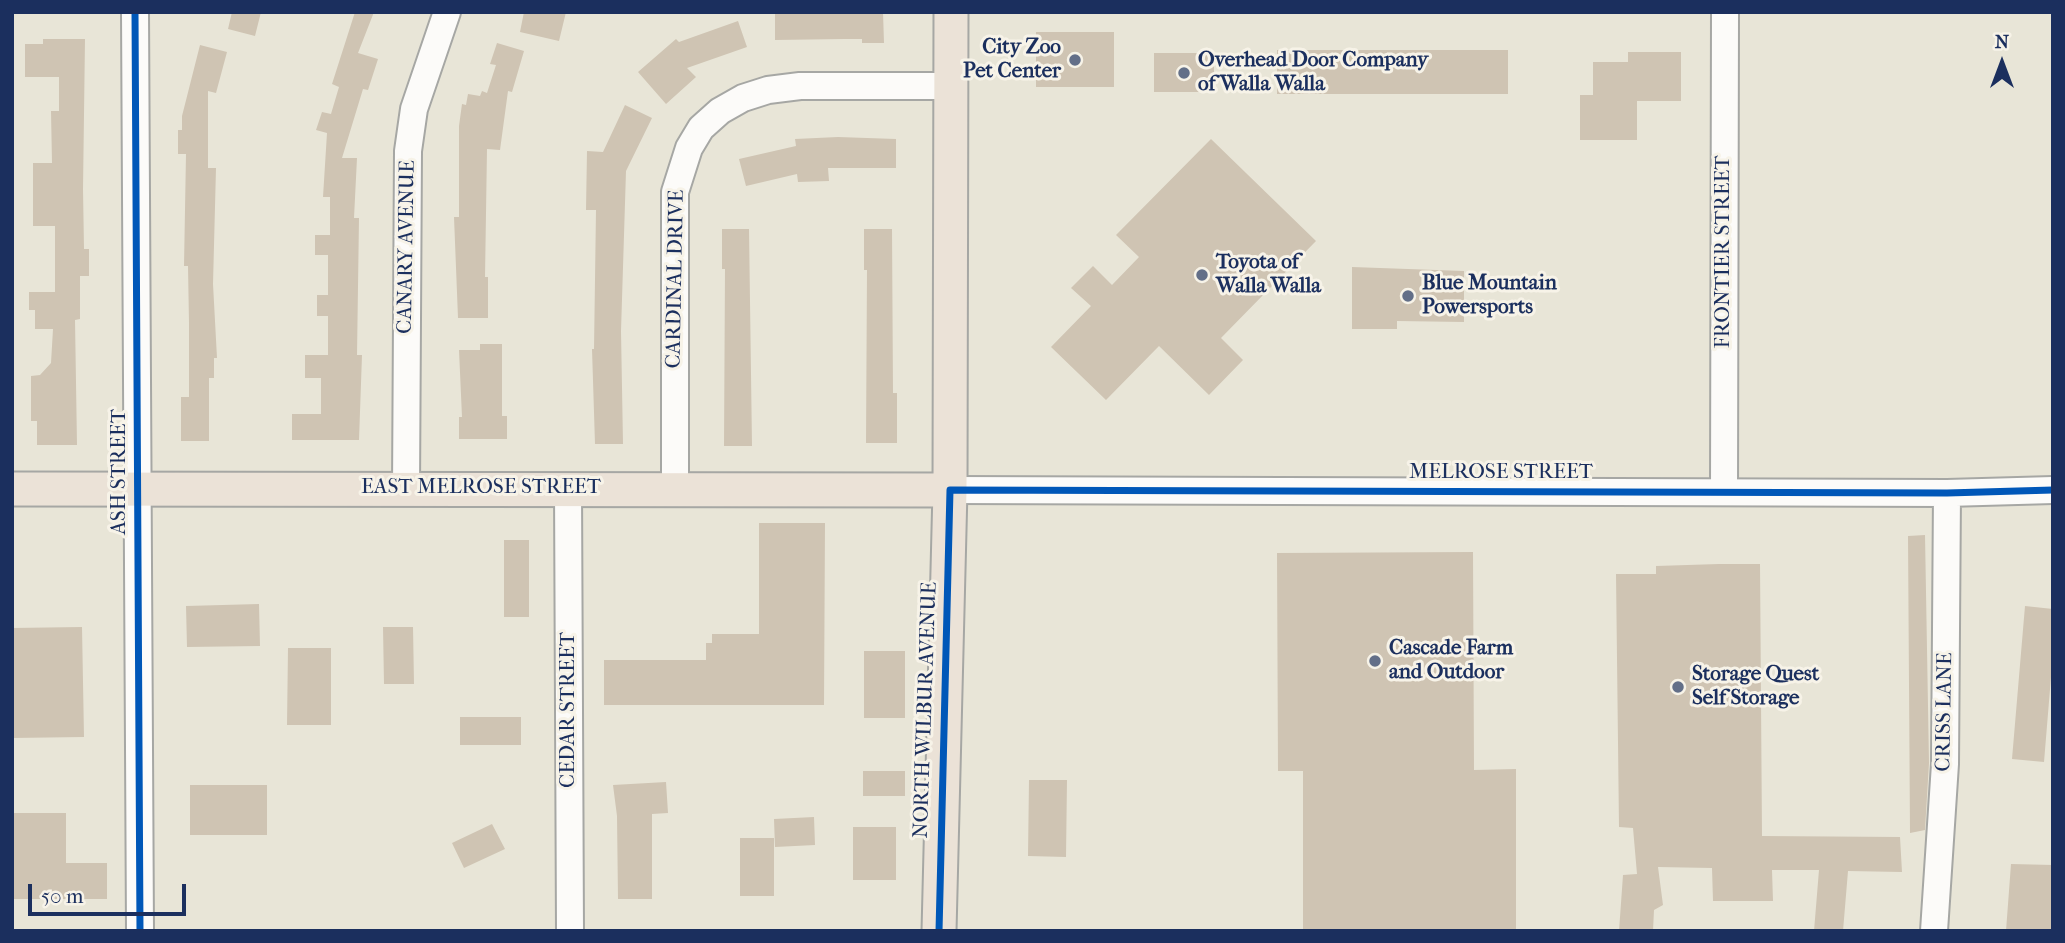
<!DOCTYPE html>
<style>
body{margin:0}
#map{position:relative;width:2065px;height:943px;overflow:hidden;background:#e8e5d7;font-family:"IM FELL French Canon",serif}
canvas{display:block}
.frame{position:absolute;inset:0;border:14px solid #1b2f5e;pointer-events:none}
.north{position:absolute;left:1967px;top:28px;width:70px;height:70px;-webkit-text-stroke:5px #f7f3e8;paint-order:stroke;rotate:0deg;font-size:19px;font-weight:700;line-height:28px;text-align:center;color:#1b2f5e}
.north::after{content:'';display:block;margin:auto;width:24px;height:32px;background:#1b2f5e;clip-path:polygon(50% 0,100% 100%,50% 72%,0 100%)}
.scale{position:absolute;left:28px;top:884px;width:158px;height:32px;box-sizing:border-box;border:4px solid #1b2f5e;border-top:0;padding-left:9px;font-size:21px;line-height:24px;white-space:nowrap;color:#1b2f5e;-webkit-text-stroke:5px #f7f3e8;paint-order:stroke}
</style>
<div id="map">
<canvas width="2065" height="943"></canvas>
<div class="frame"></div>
<div class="north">N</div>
<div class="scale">50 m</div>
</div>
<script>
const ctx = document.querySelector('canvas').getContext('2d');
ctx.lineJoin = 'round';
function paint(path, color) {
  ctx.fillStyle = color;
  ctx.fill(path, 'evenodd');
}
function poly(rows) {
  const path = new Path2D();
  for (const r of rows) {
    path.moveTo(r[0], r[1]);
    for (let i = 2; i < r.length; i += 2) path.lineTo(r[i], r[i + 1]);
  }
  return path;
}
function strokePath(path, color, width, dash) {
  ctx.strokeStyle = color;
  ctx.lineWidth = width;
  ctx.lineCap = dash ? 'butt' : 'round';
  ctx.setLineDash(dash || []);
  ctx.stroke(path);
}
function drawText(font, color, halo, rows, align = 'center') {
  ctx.font = font + ' "IM FELL French Canon",serif';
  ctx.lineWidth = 6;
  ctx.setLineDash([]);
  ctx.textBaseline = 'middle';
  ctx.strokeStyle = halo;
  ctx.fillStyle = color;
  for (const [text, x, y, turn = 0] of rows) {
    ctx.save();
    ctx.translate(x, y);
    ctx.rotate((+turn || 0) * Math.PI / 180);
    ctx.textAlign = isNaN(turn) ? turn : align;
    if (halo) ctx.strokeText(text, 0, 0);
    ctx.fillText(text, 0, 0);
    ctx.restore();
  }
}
const building = poly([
 [232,12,261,12,255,36,228,29],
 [355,12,374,12,358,53,378,59,368,90,363,89,342,158,357,158,354,218,359,218,357,355,362,355,359,440,292,440,292,414,321,414,321,378,305,378,305,355,328,355,328,316,317,316,317,295,328,295,328,255,315,255,315,235,330,235,330,197,323,197,327,133,316,130,322,112,331,114,339,87,332,84],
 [524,12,566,12,559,41,520,32],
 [775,12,883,12,884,43,862,43,862,39,844,39,775,40],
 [738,21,747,47,687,68,696,77,666,104,638,72,676,39,679,42],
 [1036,32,1114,32,1114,87,1036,87],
 [43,39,85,39,83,189,84,249,89,249,89,276,80,276,80,319,75,320,77,445,37,445,37,421,31,421,31,376,40,375,51,363,53,329,35,329,35,310,29,310,29,292,55,292,55,226,33,226,33,163,52,163,51,111,59,111,59,77,25,77,25,44,43,44],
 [497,43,524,51,512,92,508,91,500,150,487,149,485,277,488,277,488,318,458,318,454,217,459,217,459,126,462,104,466,105,468,94,480,96,482,91,487,93,496,65,490,64],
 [200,45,227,52,216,93,208,91,208,168,216,168,213,284,217,358,214,358,214,378,209,378,209,441,181,441,181,397,189,397,189,323,188,266,184,266,186,154,178,154,178,130,182,130,182,116],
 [1277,50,1508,50,1508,94,1277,94],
 [1628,52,1681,52,1681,101,1637,101,1637,140,1580,140,1580,95,1593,95,1593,62,1628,62],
 [1154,53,1214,53,1214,92,1154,92],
 [625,105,652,118,626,171,621,331,623,444,595,444,592,349,594,349,596,210,586,210,587,151,603,152],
 [838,137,896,139,896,168,828,168,829,181,798,182,797,174,746,186,739,159,796,146,795,139],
 [1211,139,1316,241,1221,338,1243,360,1209,395,1159,346,1106,400,1051,347,1091,306,1071,288,1093,266,1112,285,1139,257,1116,235],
 [722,229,749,229,752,446,724,446,725,269,722,269],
 [864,229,892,229,893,393,897,393,897,443,866,443,867,270,864,270],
 [1352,267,1464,271,1464,322,1397,321,1397,329,1352,329],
 [480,344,502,344,502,416,507,416,507,439,459,439,459,417,462,417,459,350,480,350],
 [759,523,825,523,824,705,604,705,604,660,706,660,706,643,712,643,712,634,759,634],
 [1925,535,1929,763,1925,830,1910,833,1908,536],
 [504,540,529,540,529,617,504,617],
 [1473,552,1474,770,1516,769,1516,931,1303,931,1303,771,1278,771,1277,553],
 [1719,564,1760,564,1762,836,1900,837,1902,872,1848,871,1843,931,1814,931,1819,870,1772,870,1773,901,1713,901,1712,868,1658,867,1663,905,1654,910,1653,931,1619,931,1623,875,1637,874,1633,828,1619,827,1616,574,1656,574,1656,566],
 [259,604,260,646,187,647,186,606],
 [2025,606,2053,609,2053,653,2044,762,2012,759],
 [82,627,84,737,12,738,12,628],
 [383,627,413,627,414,684,384,684],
 [288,648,331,648,331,725,287,725],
 [864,651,905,651,905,718,864,718],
 [460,717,521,717,521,745,460,745],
 [863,771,905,771,905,796,863,796],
 [1029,780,1067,780,1066,857,1028,856],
 [666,782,668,813,652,814,652,899,618,899,617,816,613,785],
 [190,785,267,785,267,835,190,835],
 [12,813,66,813,66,863,107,863,107,899,12,899],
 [814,817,815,845,775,847,774,819],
 [492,824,505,849,464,868,452,843],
 [853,827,896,827,896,880,853,880],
 [740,838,774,838,774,896,740,896],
 [2011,864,2053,865,2053,931,2006,931]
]);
const minor = poly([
 [135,12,140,931],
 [406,488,408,151,414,109,447,12],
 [568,488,570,931],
 [675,488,675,192,689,148,701,128,720,111,743,98,768,90,800,86,951,86],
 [950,490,1947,493,2053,490],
 [1724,491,1725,12],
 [1934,931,1945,764,1947,493]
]);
const major = poly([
 [12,489,950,490],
 [939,931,950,490,951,12]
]);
const cycleway = poly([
 [135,12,140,931],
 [939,931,950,490,1947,493,2053,490]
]);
const markers = [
 [1075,60,7,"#636f88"],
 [1184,73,7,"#636f88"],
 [1202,275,7,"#636f88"],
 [1408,296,7,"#636f88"],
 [1375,661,7,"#636f88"],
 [1678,687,7,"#636f88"]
];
const poiNames = [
 ["City Zoo",1061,48,"right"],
 ["Pet Center",1061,72,"right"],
 ["Overhead Door Company",1198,61],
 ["of Walla Walla",1198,85],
 ["Toyota of",1216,263],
 ["Walla Walla",1216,287],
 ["Blue Mountain",1422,284],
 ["Powersports",1422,308],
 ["Cascade Farm",1389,649],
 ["and Outdoor",1389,673],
 ["Storage Quest",1692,675],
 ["Self Storage",1692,699]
];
const streetNames = [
 ["CANARY AVENUE",407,247,-89],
 ["FRONTIER STREET",1724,252,-90],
 ["CARDINAL DRIVE",676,279,-89],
 ["ASH STREET",120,472,-90],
 ["MELROSE STREET",1501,473],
 ["EAST MELROSE STREET",481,488],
 ["CEDAR STREET",569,710,-90],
 ["NORTH WILBUR AVENUE",926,710,-88],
 ["CRISS LANE",1945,712,-89]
];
paint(building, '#cfc4b3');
strokePath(minor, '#a6a7a4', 30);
strokePath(major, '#a6a7a4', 37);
strokePath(minor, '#fcfbf9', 26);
strokePath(major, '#ebe2d7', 33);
strokePath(cycleway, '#0057b8', 7);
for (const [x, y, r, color] of markers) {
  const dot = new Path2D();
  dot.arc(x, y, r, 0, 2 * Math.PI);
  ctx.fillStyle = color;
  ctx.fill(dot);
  strokePath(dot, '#f7f3e8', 2.5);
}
drawText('bold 21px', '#1b2f5e', '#f7f3e8', poiNames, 'left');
drawText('21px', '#1b2f5e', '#f7f3e8', streetNames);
</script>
